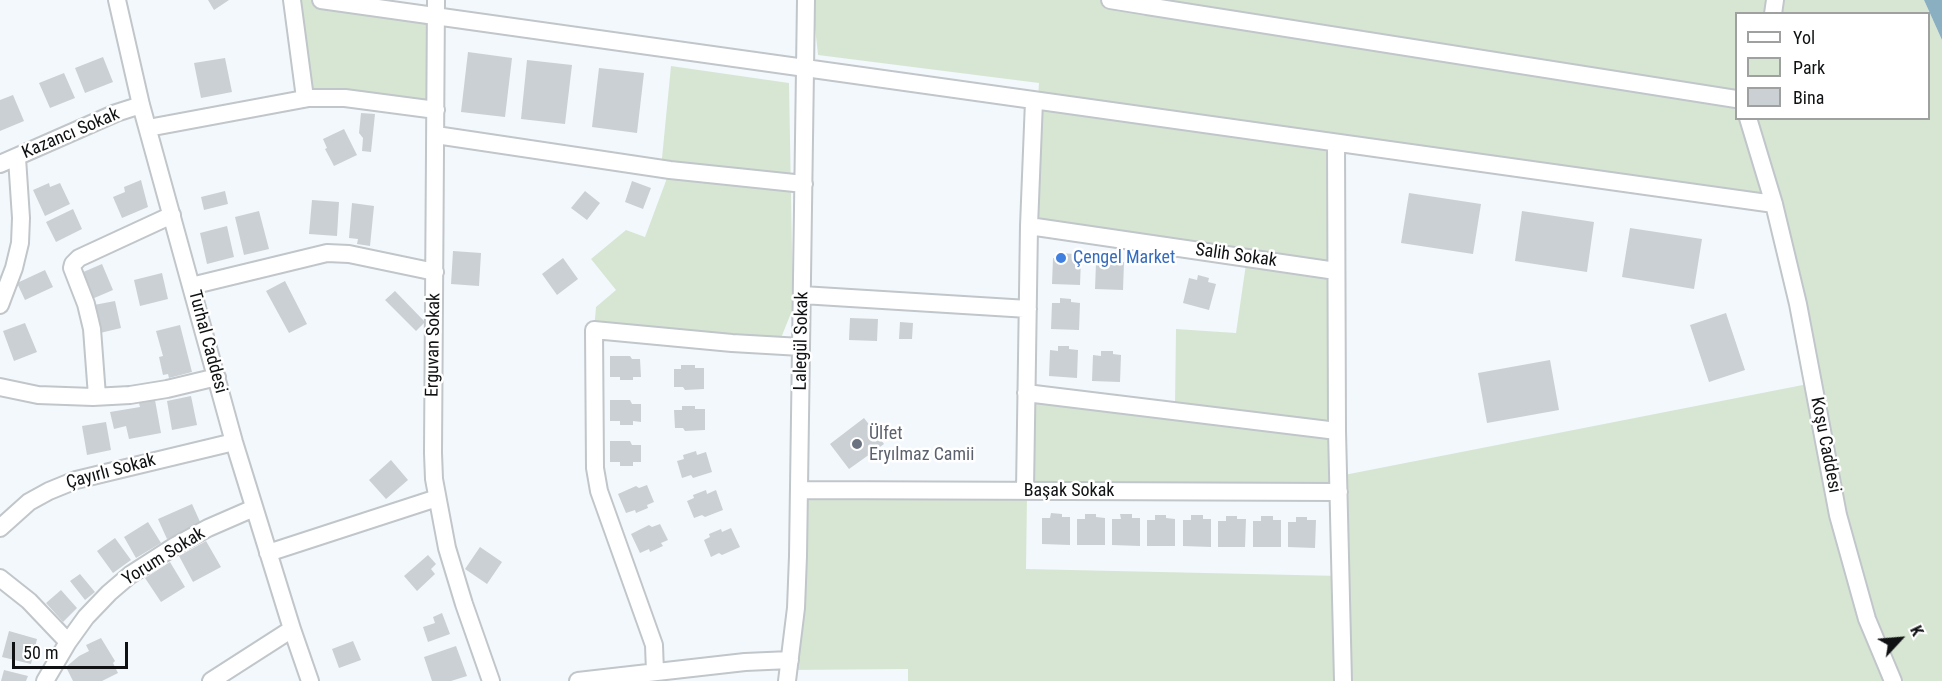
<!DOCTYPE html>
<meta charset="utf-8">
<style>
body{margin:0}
#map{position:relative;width:1942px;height:681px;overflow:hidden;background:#f3f8fd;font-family:"Roboto Condensed",sans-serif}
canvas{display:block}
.legend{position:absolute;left:1735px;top:12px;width:195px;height:108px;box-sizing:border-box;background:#fff;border:2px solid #9fa0a0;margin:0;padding:8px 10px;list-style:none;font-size:18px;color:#0f1112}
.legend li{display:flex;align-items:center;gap:12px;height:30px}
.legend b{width:30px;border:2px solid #9fa0a0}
.north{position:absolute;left:1870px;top:609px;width:60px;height:60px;-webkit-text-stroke:4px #fff;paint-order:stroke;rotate:64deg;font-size:16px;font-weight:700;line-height:24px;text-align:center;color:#0f1112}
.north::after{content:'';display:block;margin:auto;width:21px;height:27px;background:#0f1112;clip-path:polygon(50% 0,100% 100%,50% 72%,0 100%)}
.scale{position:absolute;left:12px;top:642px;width:116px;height:27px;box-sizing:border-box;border:3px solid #0f1112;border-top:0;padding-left:8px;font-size:18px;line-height:21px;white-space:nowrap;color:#0f1112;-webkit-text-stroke:4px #fff;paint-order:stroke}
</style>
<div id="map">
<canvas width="1942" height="681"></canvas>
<ul class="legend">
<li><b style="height:8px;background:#fff"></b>Yol</li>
<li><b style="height:16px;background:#d7e6d3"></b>Park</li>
<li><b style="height:16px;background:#cbd0d4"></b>Bina</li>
</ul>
<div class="north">K</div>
<div class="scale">50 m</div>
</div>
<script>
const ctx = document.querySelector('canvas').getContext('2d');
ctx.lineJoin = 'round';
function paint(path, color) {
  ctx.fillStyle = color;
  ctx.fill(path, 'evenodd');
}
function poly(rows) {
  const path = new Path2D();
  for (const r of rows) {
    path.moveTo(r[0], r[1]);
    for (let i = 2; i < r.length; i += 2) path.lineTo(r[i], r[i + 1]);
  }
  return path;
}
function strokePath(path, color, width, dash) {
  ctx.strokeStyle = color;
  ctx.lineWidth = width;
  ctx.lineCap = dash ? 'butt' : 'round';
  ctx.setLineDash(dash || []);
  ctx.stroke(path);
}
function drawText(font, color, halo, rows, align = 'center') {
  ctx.font = font + ' "Roboto Condensed",sans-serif';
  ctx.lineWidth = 5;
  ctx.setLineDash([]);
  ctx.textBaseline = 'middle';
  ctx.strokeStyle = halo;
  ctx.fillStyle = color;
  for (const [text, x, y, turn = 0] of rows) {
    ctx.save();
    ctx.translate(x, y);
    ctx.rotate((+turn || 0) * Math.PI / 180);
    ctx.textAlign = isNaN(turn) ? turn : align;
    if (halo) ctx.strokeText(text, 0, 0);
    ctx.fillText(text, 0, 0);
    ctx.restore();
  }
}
const green = poly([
 [292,0,321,0,436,16,436,110,305,98],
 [812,0,1924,0,1942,40,1942,681,908,681,908,669,789,670,799,490,1025,490,1029,226,1039,83,818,55],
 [1736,14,1928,14,1928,118,1736,118],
 [1336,143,1774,204,1813,383,1339,476],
 [1038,227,1247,257,1236,333,1176,329,1175,403,1036,389],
 [1339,492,1341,576,1026,569,1027,497],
 [671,66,789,83,793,308,781,338,594,330,596,307,616,290,591,259,626,230,645,237,670,170,661,168]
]);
const water = poly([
 [1924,0,1942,0,1942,40]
]);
const building = poly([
 [208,0,229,0,214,10],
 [468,52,512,58,505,117,461,112],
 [103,57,113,82,85,93,75,68],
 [225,58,232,92,201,98,194,63],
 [527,60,572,65,565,124,521,119],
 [599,68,644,73,637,133,592,127],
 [64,73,75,98,50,108,39,83],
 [13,95,24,121,0,131,0,100],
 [361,113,375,114,371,152,362,151,363,138,359,133],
 [344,129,357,155,334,166,325,149,327,148,323,139],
 [141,180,148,207,122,218,113,197,125,192,124,187],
 [632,181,651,188,643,209,625,202],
 [49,183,50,187,60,183,70,204,45,216,33,190],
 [225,191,228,204,204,210,201,197],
 [585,191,600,203,587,220,571,208],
 [1409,193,1481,204,1473,254,1401,243],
 [312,200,339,202,337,236,309,234],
 [352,203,374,206,370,246,357,244,358,239,349,238],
 [73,209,82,229,56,242,46,222],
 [259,211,269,249,244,255,235,217],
 [1522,211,1594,222,1587,272,1515,261],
 [227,226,234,257,207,264,200,233],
 [1630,228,1702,239,1694,289,1622,277],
 [453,251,481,253,479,286,451,284],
 [1062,253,1073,254,1073,257,1081,258,1080,285,1052,284,1053,258,1061,259],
 [563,258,578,279,557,295,542,274],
 [1104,258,1116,259,1116,262,1124,262,1123,290,1095,289,1096,263,1104,263],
 [102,264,113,290,92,299,81,273],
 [45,270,53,287,25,300,17,283],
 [162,273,168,299,140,306,134,280],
 [1198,275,1209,278,1208,282,1216,284,1209,310,1183,303,1189,278,1197,280],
 [285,281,307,324,289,333,266,291],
 [395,291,425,322,416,331,385,300],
 [1060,298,1071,299,1071,302,1080,303,1079,330,1051,329,1052,303,1060,303],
 [115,301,121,328,100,333,94,305],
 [1726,313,1745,370,1709,382,1690,325],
 [850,318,878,319,877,341,849,340],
 [900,322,913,323,912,339,899,339],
 [25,323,37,352,14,361,3,331],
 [180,325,192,372,169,378,168,374,163,375,159,357,163,356,156,331],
 [1058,346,1069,346,1069,349,1078,350,1077,378,1049,376,1050,350,1058,351],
 [1101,351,1113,351,1113,354,1121,355,1120,382,1092,381,1093,355,1101,356],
 [610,356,630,356,632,359,640,359,641,377,633,377,633,380,620,380,620,377,610,377],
 [1550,360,1559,410,1487,423,1478,373],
 [681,365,695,365,695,368,704,368,704,389,685,390,683,387,674,387,674,369,681,369],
 [191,396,197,425,172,430,167,401],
 [155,400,161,433,129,439,126,426,114,429,110,412,140,407,139,403],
 [610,400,630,400,632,404,641,404,641,422,633,421,633,425,620,425,620,421,610,421],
 [682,406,695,406,695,409,705,409,705,430,685,431,683,428,675,428,674,410,682,410],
 [864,418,884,444,849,469,830,444],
 [106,422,111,450,87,455,82,426],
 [610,441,630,441,632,445,641,445,641,462,633,462,633,466,620,466,620,462,610,462],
 [696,451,697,455,706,452,712,472,693,478,691,475,682,478,677,461,684,459,683,455],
 [391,460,408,480,386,499,369,480],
 [647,485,654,502,647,505,648,508,636,513,635,510,626,513,618,494,636,486,639,488],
 [706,490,707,494,716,490,723,510,705,517,702,515,694,518,687,501,694,498,693,495],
 [192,504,201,524,167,539,158,519],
 [1051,513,1062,514,1062,517,1070,517,1070,545,1042,544,1042,518,1050,518],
 [1085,514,1096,514,1096,517,1105,518,1105,545,1077,545,1077,519,1085,519],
 [1120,514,1132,514,1132,518,1140,518,1140,546,1112,545,1112,519,1121,519],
 [1155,515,1166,515,1166,518,1175,519,1175,546,1147,546,1147,520,1155,520],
 [1191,515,1203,515,1203,519,1211,519,1211,547,1183,546,1183,520,1191,520],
 [1226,516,1237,516,1237,519,1246,519,1245,547,1218,547,1218,521,1226,521],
 [1261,516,1273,516,1273,520,1281,520,1281,547,1253,547,1253,521,1261,521],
 [1296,517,1307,517,1307,520,1316,520,1315,548,1288,547,1288,522,1296,522],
 [148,522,161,543,136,558,124,537],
 [660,524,668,540,661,543,663,546,650,552,649,549,640,553,631,534,649,525,652,527],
 [731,528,740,547,722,555,719,553,711,557,704,540,710,537,709,534,721,529,722,532],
 [115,538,131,560,113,573,97,551],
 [206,541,221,567,193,582,179,556],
 [480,547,502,562,487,584,465,569],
 [428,555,436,564,431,569,435,574,417,591,404,576],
 [170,562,185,587,161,602,145,578],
 [80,574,95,592,85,600,70,581],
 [61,590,77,608,63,622,46,603],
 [442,613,450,634,428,642,423,627,435,623,433,617],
 [9,631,37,639,31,664,2,657],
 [101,638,115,661,113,663,118,673,102,681,73,681,66,667,79,656,89,651,86,645],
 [353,641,361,660,339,668,332,649],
 [456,646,467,676,451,681,432,681,424,657],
 [4,670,28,676,26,681,1,681]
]);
const minor = poly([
 [117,0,141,105,234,442,292,629,310,681],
 [292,0,305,98],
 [321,0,1774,204],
 [436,0,433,453,434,479,447,548,464,604,491,681],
 [1110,0,1147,6,1148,0],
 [1147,6,1736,99],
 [1773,14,1775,0],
 [1748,118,1774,204,1798,304,1838,515,1867,619,1893,681],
 [148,128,309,98,345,98,436,110],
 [436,135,670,170,804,184],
 [1336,143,1337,431,1343,681],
 [0,164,116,113,141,105],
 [1029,226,1336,271],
 [191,286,327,253,349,254,435,272],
 [802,295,1028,309],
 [0,305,14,268,20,243,21,218,17,158],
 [0,387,38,395,93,397,130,395,167,389,217,377],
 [1026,393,1337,431],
 [97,396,92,329,86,304,72,268,73,264,79,258,172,215],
 [799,490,1339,492],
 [1025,490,1029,226,1034,101],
 [0,528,29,502,49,491,76,480,234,442],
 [268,553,437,498],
 [0,578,29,601,68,642],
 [655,672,654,645,599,491,595,468,594,330,732,343,801,347],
 [45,681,68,642,86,617,109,593,130,575,175,546,208,528,254,508],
 [211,681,292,629],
 [578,681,745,662,790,660],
 [787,681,796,608,798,556,806,0]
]);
const markers = [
 [1061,258,6,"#3f7fe0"],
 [857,444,6,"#6b7280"]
];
const streetNames = [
 ["Kazancı Sokak",71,134,-23],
 ["Salih Sokak",1236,256,8],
 ["Lalegül Sokak",802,341,-89],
 ["Turhal Caddesi",207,342,75],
 ["Erguvan Sokak",434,345,-89],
 ["Koşu Caddesi",1825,445,79],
 ["Çayırlı Sokak",111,472,-15],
 ["Başak Sokak",1069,491],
 ["Yorum Sokak",164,557,-32]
];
const shopNames = [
 ["Çengel Market",1073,258]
];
const worshipNames = [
 ["Ülfet",869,434],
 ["Eryılmaz Camii",869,455]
];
paint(green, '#d7e6d3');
paint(water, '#8aafc0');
paint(building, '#cbd0d4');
strokePath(minor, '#c1c6ca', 20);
strokePath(minor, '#fff', 16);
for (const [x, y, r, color] of markers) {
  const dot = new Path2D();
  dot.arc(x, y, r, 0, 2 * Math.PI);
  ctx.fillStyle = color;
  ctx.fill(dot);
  strokePath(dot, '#fff', 2);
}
drawText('18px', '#0f1112', '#fff', streetNames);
drawText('18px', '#366cbe', '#fff', shopNames, 'left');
drawText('18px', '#5b616d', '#fff', worshipNames, 'left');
</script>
